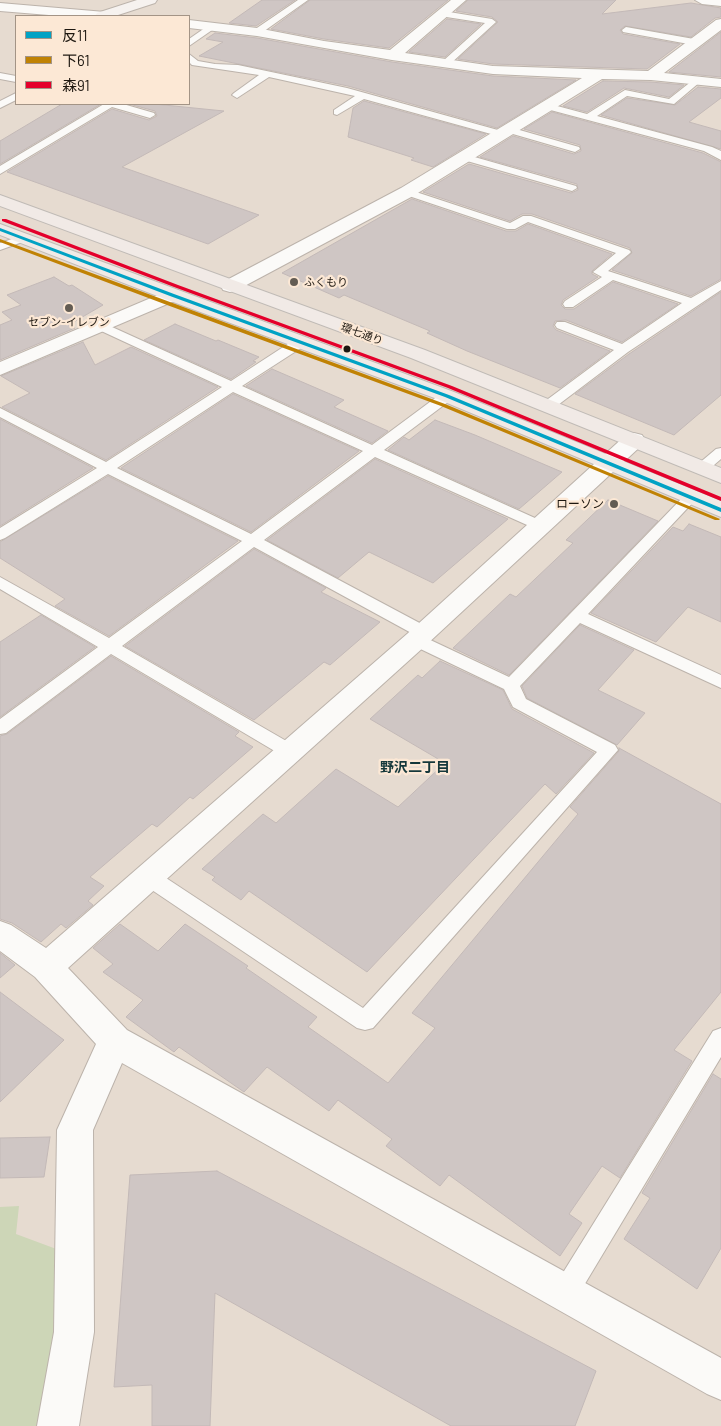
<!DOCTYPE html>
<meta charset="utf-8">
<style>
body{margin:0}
#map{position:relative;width:721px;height:1426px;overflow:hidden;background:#e6dbd0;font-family:Barlow,"Noto Sans JP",sans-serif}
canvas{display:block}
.legend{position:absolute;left:15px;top:15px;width:175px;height:90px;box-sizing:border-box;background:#fce8d5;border:1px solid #a39486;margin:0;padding:6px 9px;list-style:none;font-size:15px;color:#1d1710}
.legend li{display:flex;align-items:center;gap:10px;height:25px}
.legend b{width:25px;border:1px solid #a39486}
</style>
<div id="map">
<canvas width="721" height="1426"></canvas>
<ul class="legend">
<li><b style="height:6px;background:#01a2c4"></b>反11</li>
<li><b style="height:6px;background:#c08204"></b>下61</li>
<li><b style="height:6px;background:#e4002b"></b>森91</li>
</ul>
</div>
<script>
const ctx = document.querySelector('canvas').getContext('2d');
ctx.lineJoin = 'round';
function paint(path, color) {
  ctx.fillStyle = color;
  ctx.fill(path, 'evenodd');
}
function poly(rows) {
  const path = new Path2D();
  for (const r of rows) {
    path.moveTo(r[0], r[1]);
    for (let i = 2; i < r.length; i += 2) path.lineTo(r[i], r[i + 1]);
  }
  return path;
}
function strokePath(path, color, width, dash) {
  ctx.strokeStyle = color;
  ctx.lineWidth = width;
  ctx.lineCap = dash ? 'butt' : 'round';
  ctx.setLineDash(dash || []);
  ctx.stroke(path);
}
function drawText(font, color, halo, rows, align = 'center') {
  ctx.font = font + ' Barlow,"Noto Sans JP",sans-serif';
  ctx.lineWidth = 4.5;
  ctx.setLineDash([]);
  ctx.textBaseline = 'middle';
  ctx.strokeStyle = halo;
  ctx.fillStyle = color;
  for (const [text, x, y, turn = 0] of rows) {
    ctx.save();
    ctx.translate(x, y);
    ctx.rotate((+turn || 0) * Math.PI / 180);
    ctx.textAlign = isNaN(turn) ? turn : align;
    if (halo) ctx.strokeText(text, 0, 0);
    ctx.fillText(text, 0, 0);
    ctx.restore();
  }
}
const green = poly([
 [19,1206,16,1234,59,1250,60,1322,43,1426,0,1426,0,1207]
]);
const building = poly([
 [262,0,295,0,256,26,229,23,262,0],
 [310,0,448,0,389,48,324,39,271,29,310,0],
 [468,0,616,0,602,14,691,3,721,8,721,17,715,18,691,37,625,26,620,30,623,34,680,44,647,69,493,64,458,59,498,22,492,17,456,11,468,0],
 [447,19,481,24,445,57,409,52,447,19],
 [721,32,721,77,669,72,721,32],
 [215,33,257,38,392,62,493,76,576,80,497,128,348,86,199,56,223,42,206,39,215,33],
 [603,81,651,82,684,85,669,97,624,88,587,112,563,106,603,81],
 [698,87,721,89,721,98,689,122,721,131,721,149,601,115,627,98,675,105,698,87],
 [364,101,486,134,433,167,411,160,414,158,348,137,353,108,364,101],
 [62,104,101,104,0,164,0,141,62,104],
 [129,104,154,104,224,111,122,167,259,215,208,244,7,172,112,109,149,120,157,116,155,111,129,104],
 [552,112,703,153,721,162,721,279,691,296,612,270,632,253,630,248,532,214,522,214,510,221,423,192,469,164,571,193,578,190,577,184,480,157,513,136,574,154,581,151,580,145,524,129,552,112],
 [412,199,506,231,516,231,528,224,612,254,592,271,592,274,598,277,563,300,561,305,565,309,574,309,613,282,678,304,622,342,566,320,555,321,553,326,556,330,610,351,560,388,467,351,427,333,430,331,344,295,339,298,282,273,412,199],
 [54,277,69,286,72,285,103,305,72,323,75,328,0,360,0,325,12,320,2,312,21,305,7,295,54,277],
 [721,292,721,395,674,435,575,394,629,354,721,292],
 [175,324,216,341,218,340,259,357,253,361,256,362,231,379,144,340,175,324],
 [83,342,95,365,131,347,218,387,106,460,2,407,30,393,1,376,83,342],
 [272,369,344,400,334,407,388,431,372,443,246,386,272,369],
 [233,394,359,451,251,532,121,468,233,394],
 [0,419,93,468,0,526,0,419],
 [435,420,475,435,562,472,519,509,388,450,404,437,409,440,435,420],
 [375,459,508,519,433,583,369,552,338,578,267,540,375,459],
 [108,476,238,541,109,636,55,606,65,599,0,558,0,542,108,476],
 [608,500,658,521,509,675,453,648,510,594,516,597,573,543,566,540,608,500],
 [689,524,721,537,721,622,688,607,656,642,591,613,673,527,683,531,689,524],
 [254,549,326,588,321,592,380,622,330,665,324,662,254,720,125,646,254,549],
 [41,615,95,647,0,717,0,642,41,615],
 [580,625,634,650,598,690,645,713,617,745,527,698,522,686,580,625],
 [111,656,239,732,235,736,253,747,193,799,190,797,157,827,152,824,90,877,104,886,88,901,93,905,66,928,61,924,41,942,12,923,0,919,0,736,7,734,111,656],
 [440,661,503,690,512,709,594,753,556,794,545,784,367,972,249,891,241,900,212,880,215,877,202,869,263,814,276,823,336,769,398,807,445,763,370,719,418,675,422,678,440,661],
 [619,748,721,804,721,992,674,1050,692,1061,620,1178,602,1166,569,1214,582,1223,560,1256,449,1175,440,1186,386,1146,392,1139,338,1100,329,1111,267,1067,244,1092,179,1047,174,1052,126,1017,143,1000,103,972,113,964,93,948,120,924,158,951,185,924,248,966,246,968,317,1017,308,1027,388,1083,435,1028,412,1013,578,814,570,807,619,751,619,748],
 [0,953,15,965,0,978,0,953],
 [0,992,64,1040,0,1102,0,992],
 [713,1074,721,1079,721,1248,697,1289,624,1239,650,1198,642,1193,713,1074],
 [50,1137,44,1177,0,1178,0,1138,50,1137],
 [217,1171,596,1371,575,1426,451,1426,215,1293,210,1426,152,1426,152,1385,114,1387,130,1175,217,1171]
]);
const lane = poly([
 [298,0,308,0,260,34,254,34,254,30,298,0],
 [443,11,492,19,496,22,449,65,446,66,443,65,443,61,485,23,440,16,440,12,443,11],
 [212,23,215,24,215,28,189,46,189,39,212,23],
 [626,27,694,39,698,42,694,45,623,32,622,30,626,27],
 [189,54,198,61,215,64,238,65,347,88,505,132,505,128,509,127,579,147,580,149,575,152,506,132,506,136,502,137,364,99,337,115,334,114,334,110,355,96,269,77,237,98,232,95,234,93,259,75,192,65,189,62,189,54],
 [0,73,16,76,16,82,0,79,0,73],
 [697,77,702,80,700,82,674,104,627,96,597,116,712,147,721,151,721,160,704,151,543,108,541,106,546,103,587,114,625,90,669,99,697,77],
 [16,93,16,100,0,108,0,101,16,93],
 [104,104,123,104,154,113,155,115,150,118,112,107,0,174,0,166,104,104],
 [464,154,576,186,577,188,572,191,460,159,459,157,460,155,464,154],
 [407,189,510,223,523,216,531,216,629,250,631,252,629,254,608,271,691,298,721,281,721,290,628,352,554,408,544,408,542,405,544,402,614,350,557,328,555,325,557,322,565,322,622,344,682,303,613,280,573,307,565,307,563,304,565,301,602,277,593,272,616,253,528,222,515,229,507,229,403,194,402,192,407,189],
 [24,235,30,238,28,240,0,250,0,243,24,235],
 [101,322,231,381,294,340,304,340,305,343,304,346,242,386,372,445,442,393,452,393,454,396,452,399,384,450,546,523,549,526,546,529,536,529,375,457,264,540,429,628,431,632,429,636,424,637,509,677,686,494,696,494,698,497,588,614,721,675,721,688,580,623,520,686,526,699,615,745,618,750,373,1028,365,1030,357,1028,143,884,140,878,143,872,150,870,157,872,363,1008,597,752,513,707,504,689,410,644,408,640,410,636,415,635,254,547,122,646,295,746,298,751,295,756,289,758,283,756,111,654,6,733,0,734,0,719,98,647,0,589,0,577,109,638,242,541,108,474,5,538,0,540,0,528,97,468,0,417,0,408,106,462,222,387,97,329,95,326,97,323,101,322],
 [233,392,363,451,251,534,117,468,233,392],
 [721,448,721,459,707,471,697,471,695,468,697,465,716,449,721,448],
 [721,1028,721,1057,574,1302,565,1305,556,1302,553,1293,556,1284,713,1031,721,1028]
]);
const street = poly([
 [451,0,466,0,405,53,493,66,648,71,716,20,721,19,721,30,664,73,721,79,721,87,651,80,602,79,413,196,237,290,230,292,223,290,221,286,223,282,401,188,582,78,493,74,392,60,257,36,189,28,189,20,257,28,324,41,390,50,451,0],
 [695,0,721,0,721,6,702,4,695,0],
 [0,3,105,12,112,16,61,16,0,11,0,3],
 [172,289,179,291,182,295,179,299,0,375,0,362,172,289],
 [634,433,642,435,645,440,642,445,425,646,68,968,127,1030,721,1358,721,1400,707,1394,122,1063,93,1130,94,1332,79,1426,37,1426,54,1332,57,1130,96,1044,35,977,0,951,0,921,11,925,46,948,407,634,626,435,634,433]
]);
const secondary = poly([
 [137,0,157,0,155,3,115,16,95,16,97,13,137,0]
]);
const primary = poly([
 [0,195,425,350,721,468,721,483,411,358,0,206,0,195],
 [0,224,454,392,721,501,721,517,440,400,165,299,0,235,0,224]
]);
const bus1 = poly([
 [0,228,174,294,449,395,721,508,721,512,445,397,170,296,0,231,0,228]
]);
const bus2 = poly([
 [0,239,445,404,720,519,719,520,715,520,441,406,167,305,0,242,0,239]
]);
const bus3 = poly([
 [2,219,6,219,178,285,452,386,721,497,721,501,448,388,174,287,2,221,2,219]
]);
const markers = [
 [294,282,5,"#635c53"],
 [69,308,5,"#635c53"],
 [347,349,4.5,"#1d1710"],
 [614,504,5,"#635c53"]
];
const farPoinames = [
 ["ふくもり",304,282],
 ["セブン-イレブン",69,322,"center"]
];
const farStreetnames = [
 ["環七通り",362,334,20]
];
const poiNames = [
 ["ローソン",604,504]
];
const neighbourhoodNames = [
 ["野沢二丁目",415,767]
];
paint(green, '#cdd6b7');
paint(building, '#cfc6c4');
strokePath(building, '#c3b9b7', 1);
strokePath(lane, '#bcb3ab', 2);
strokePath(street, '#bcb3ab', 2);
strokePath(secondary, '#bcb3ab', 2);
strokePath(primary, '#c0bbb6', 2);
paint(lane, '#fbfaf8');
paint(street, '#fbfaf8');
paint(secondary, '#f6f2ef');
paint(primary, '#f1eae6');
paint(bus1, '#01a2c4');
paint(bus2, '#c08204');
paint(bus3, '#e4002b');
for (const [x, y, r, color] of markers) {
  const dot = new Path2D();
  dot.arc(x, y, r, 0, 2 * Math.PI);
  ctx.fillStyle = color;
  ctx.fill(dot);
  strokePath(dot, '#fce8d5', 2);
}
drawText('11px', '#1d1710', '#fce8d5', farPoinames, 'left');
drawText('11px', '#1d1710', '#fce8d5', farStreetnames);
drawText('12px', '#1d1710', '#fce8d5', poiNames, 'right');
drawText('bold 14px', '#15383b', '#fce8d5', neighbourhoodNames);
</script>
